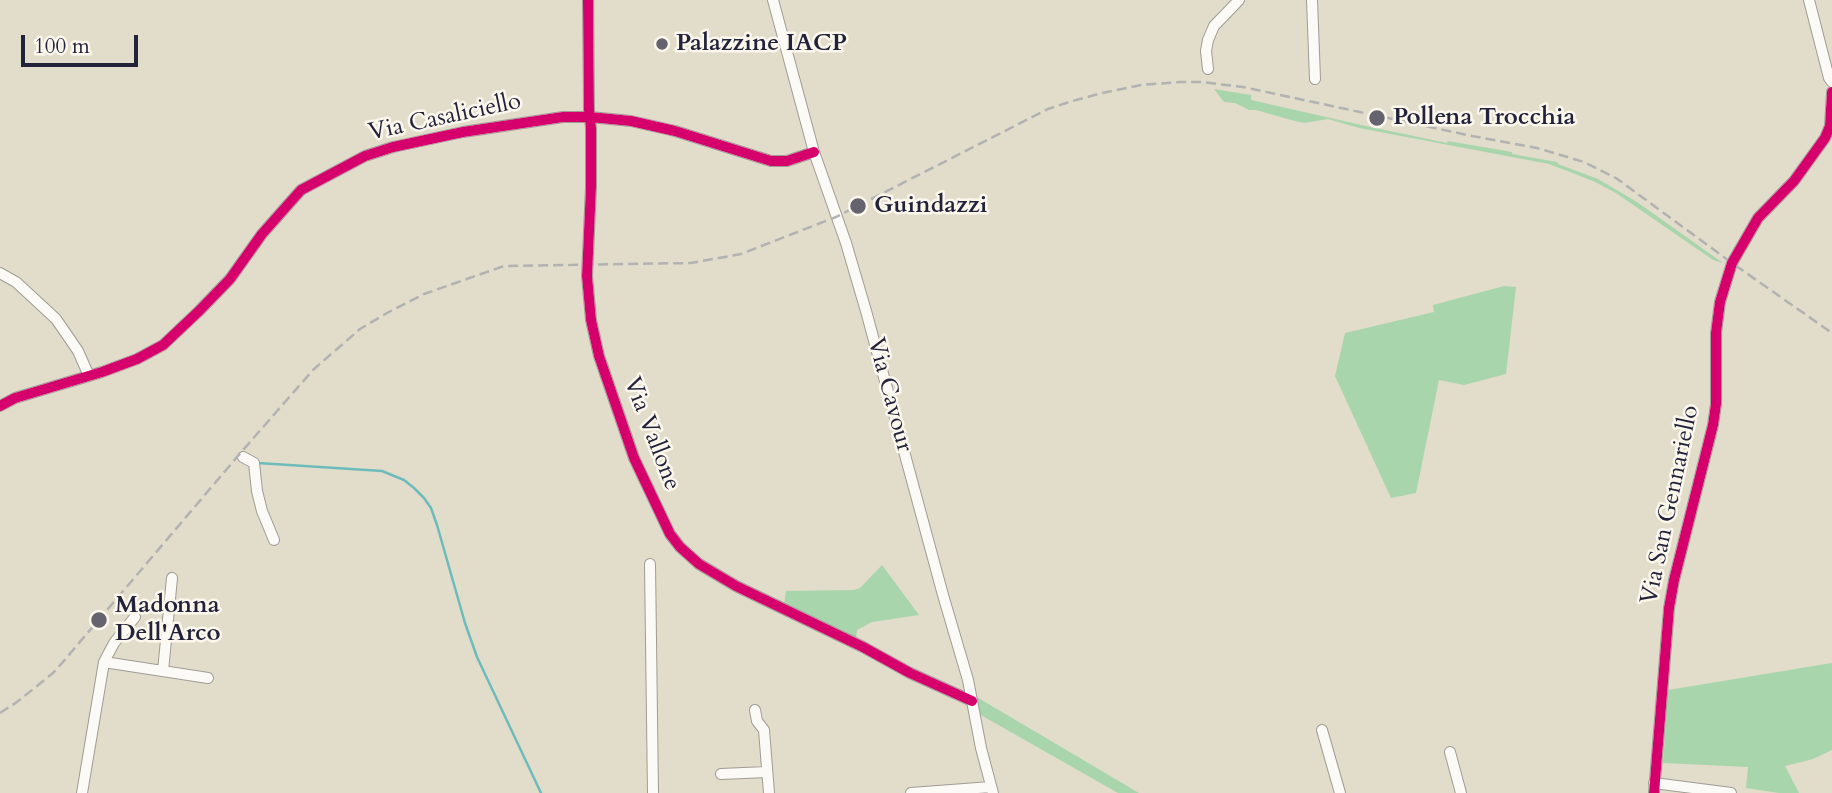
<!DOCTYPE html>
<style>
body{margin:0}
#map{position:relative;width:1832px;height:793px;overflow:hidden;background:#e2dcca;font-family:Cardo,serif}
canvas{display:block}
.scale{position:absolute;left:21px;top:35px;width:117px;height:32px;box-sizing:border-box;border:4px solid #22223b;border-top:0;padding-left:9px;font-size:21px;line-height:24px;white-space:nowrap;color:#22223b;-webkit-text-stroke:5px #fbf7ec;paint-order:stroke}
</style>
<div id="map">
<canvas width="1832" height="793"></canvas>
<div class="scale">100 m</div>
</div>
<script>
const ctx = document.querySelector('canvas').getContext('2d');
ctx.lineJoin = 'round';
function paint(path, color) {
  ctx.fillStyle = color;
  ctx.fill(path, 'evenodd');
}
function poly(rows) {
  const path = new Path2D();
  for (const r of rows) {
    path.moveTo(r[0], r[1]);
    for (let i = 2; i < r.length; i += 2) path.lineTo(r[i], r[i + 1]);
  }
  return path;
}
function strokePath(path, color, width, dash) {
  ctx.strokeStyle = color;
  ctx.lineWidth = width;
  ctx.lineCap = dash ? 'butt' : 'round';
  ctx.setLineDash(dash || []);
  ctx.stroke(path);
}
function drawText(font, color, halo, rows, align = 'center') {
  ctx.font = font + ' Cardo,serif';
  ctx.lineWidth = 5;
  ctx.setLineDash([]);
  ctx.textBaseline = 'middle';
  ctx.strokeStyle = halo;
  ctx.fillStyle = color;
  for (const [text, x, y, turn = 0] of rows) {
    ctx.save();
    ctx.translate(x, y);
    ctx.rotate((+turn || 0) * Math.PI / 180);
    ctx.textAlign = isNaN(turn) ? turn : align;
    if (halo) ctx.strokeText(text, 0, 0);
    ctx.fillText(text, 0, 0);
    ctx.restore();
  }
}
const green = poly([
 [1214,89,1251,95,1251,100,1366,126,1447,143,1448,141,1512,152,1512,154,1557,162,1558,164,1598,179,1637,202,1723,263,1713,260,1616,193,1593,181,1549,164,1359,128,1328,119,1304,123,1291,120,1256,110,1249,110,1235,103,1224,102],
 [1504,286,1516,287,1506,374,1464,385,1439,380,1416,493,1391,498,1335,376,1345,333,1434,312,1433,305],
 [882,565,919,615,872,622,857,630,856,639,784,604,786,591,854,590,860,588],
 [1832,663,1832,750,1813,759,1785,766,1799,793,1779,793,1746,788,1748,767,1663,763,1668,690],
 [975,696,1139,793,1118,793,979,714]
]);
const stream = poly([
 [258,463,382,471,404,480,414,488,424,498,431,508,437,525,465,623,477,657,541,793]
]);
const minor = poly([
 [588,0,589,110,591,128,591,187,587,276,591,320,599,356,634,458,670,534,680,547,699,564,736,586,863,647,910,673,972,701],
 [773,0,814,152,846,243,866,311,943,595,968,680,981,748,993,793],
 [1312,0,1315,79],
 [1809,0,1829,78,1832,82],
 [1208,69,1206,51,1208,40,1214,26,1239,0],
 [0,273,16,282,56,319,78,351,89,376],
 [0,406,15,398,102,372,137,359,163,345,199,311,230,279,262,234,301,190,365,156,393,147,463,132,563,117,590,117,631,121,675,131,771,161,787,161,814,152],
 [243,457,254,463,257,491,262,511,274,540],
 [650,564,653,793],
 [104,662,208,678],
 [163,671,172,578],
 [755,710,757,721,764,730,769,793],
 [1322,730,1340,793],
 [1450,752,1461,793],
 [721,774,767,772],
 [1654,783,1731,793],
 [82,793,104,662,114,643,135,617],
 [911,793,991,787],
 [1654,793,1669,608,1674,580,1713,425,1716,404,1716,333,1720,302,1732,263,1758,218,1794,181,1825,138,1830,126,1832,92]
]);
const rail = poly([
 [0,713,17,702,53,673,62,663,243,450,313,370,360,329,387,313,424,294,504,266,691,263,741,254,836,217,1048,109,1069,102,1102,93,1141,85,1180,82,1201,82,1243,87,1472,136,1537,148,1584,162,1616,178,1732,263,1832,333]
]);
const cycleway = poly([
 [588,0,589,110,591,128,591,187,587,276,591,320,599,356,634,458,670,534,680,547,699,564,736,586,863,647,910,673,972,701],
 [0,406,15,398,102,372,137,359,163,345,199,311,230,279,262,234,301,190,365,156,393,147,463,132,563,117,590,117,631,121,675,131,771,161,787,161,814,152],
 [1654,793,1669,608,1674,580,1713,425,1716,404,1716,333,1720,302,1732,263,1758,218,1794,181,1825,138,1830,126,1832,92]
]);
const markers = [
 [662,44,7,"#65636d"],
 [1377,118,9,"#65636d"],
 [858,206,9,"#65636d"],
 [99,620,9,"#65636d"]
];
const poiNames = [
 ["Palazzine IACP",676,44],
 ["Pollena Trocchia",1393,118],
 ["Guindazzi",874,206],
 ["Madonna",115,606],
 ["Dell'Arco",115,634]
];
const streetNames = [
 ["Via Casaliciello",445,118,-12],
 ["Via Cavour",889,395,75],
 ["Via Vallone",651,434,69],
 ["Via San Gennariello",1671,505,-78]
];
paint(green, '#a9d5ac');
strokePath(stream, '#6ebbbb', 2.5);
strokePath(minor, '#9f9c94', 12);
strokePath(minor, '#fbfaf7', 10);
strokePath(rail, '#b2b2b2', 2.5, [10, 5]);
strokePath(cycleway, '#d6006c', 10);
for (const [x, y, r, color] of markers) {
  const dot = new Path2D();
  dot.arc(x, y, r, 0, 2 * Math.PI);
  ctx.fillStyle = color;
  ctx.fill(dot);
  strokePath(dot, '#fbf7ec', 2.5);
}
drawText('bold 24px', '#22223b', '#fbf7ec', poiNames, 'left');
drawText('24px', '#22223b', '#fbf7ec', streetNames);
</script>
